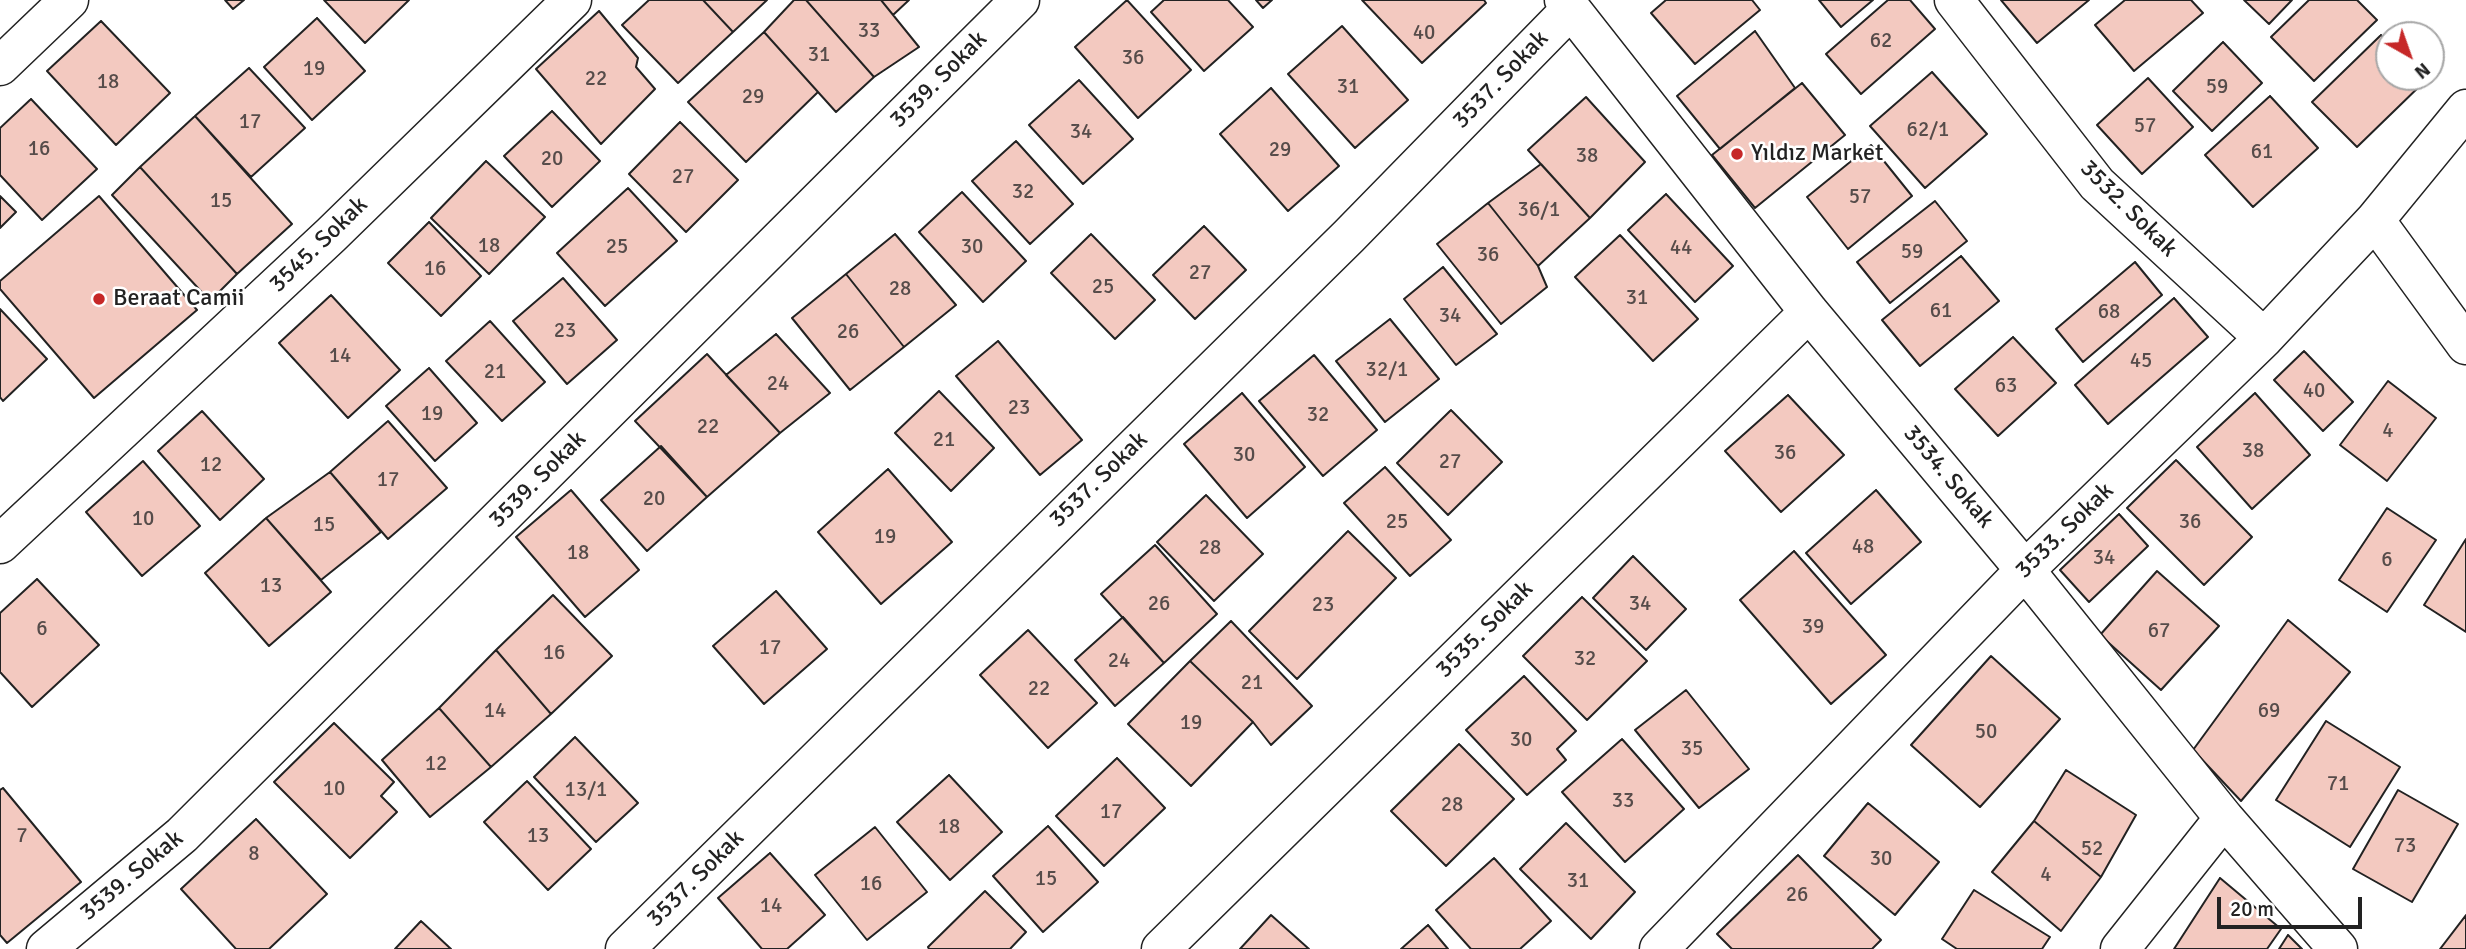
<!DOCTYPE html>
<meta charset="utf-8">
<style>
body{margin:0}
#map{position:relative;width:2466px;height:949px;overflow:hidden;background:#fff;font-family:Signika,sans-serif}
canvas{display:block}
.north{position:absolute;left:2375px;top:21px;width:70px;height:70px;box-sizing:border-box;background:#fff;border:2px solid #a7a7a7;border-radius:50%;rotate:140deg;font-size:19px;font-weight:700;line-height:28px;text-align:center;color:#222}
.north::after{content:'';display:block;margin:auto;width:24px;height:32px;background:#c62828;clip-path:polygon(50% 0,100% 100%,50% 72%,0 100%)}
.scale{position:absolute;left:2217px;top:897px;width:145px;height:32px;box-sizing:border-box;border:4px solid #222;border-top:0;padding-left:9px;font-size:21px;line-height:24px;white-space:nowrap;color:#222;-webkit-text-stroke:5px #fff;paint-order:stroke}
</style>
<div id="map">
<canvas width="2466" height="949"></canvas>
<div class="north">N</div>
<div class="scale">20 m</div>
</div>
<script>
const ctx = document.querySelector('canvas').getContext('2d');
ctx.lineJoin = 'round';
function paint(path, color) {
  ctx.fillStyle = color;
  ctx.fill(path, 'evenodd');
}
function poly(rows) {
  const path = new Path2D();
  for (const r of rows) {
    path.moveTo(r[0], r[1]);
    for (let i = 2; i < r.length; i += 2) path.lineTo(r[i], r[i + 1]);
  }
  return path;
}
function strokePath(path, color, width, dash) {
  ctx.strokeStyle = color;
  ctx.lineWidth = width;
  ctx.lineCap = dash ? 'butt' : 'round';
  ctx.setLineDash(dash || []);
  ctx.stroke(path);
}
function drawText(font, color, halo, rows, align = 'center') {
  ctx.font = font + ' Signika,sans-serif';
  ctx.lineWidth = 5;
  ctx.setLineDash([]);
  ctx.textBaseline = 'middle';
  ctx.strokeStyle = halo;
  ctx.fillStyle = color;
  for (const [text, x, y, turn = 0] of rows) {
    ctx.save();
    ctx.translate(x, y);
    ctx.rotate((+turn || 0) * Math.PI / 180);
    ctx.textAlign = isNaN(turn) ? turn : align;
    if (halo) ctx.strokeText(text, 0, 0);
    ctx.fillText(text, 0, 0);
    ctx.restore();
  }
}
const building = poly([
 [225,0,244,0,233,9,225,0],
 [324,0,409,0,365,43,324,0],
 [649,0,703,0,733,32,678,83,622,25,649,0],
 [703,0,767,0,733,32,703,0],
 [794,0,806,0,874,77,836,112,764,32,794,0],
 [806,0,881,0,919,47,874,77,806,0],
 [881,0,909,0,893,15,881,0],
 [1127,0,1191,70,1138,118,1075,47,1127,0],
 [1164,0,1228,0,1253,27,1204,71,1151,12,1164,0],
 [1256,0,1272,0,1263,8,1256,0],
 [1362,0,1484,0,1486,3,1422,63,1362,0],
 [1666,0,1752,0,1760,10,1695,64,1651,13,1666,0],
 [1819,0,1873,0,1841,27,1819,0],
 [1888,0,1910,0,1935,29,1861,94,1826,54,1888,0],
 [2001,0,2089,0,2037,43,2001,0],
 [2125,0,2191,0,2203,13,2134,71,2095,25,2125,0],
 [2244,0,2292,0,2269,24,2244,0],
 [2309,0,2357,0,2377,20,2314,81,2271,37,2309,0],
 [599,11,638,58,636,67,655,89,601,144,536,69,599,11],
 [317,18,365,71,312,120,264,67,317,18],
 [101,21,170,93,116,145,47,71,101,21],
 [1342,26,1408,100,1355,148,1288,74,1342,26],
 [1755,31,1795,88,1720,149,1677,96,1755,31],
 [764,32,818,92,746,162,688,102,764,32],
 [2381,35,2389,43,2389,77,2422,77,2426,80,2357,147,2312,102,2381,35],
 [2223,42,2262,83,2212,131,2173,91,2223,42],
 [249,68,305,128,251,177,195,116,249,68],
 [1932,72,1987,134,1925,188,1870,126,1932,72],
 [2148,78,2193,127,2142,174,2097,125,2148,78],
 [1079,80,1133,139,1083,184,1029,125,1079,80],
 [1802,83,1845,135,1755,208,1712,155,1802,83],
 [1271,88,1339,166,1288,211,1220,134,1271,88],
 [2270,96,2318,148,2253,207,2205,155,2270,96],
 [1586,97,1645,162,1590,218,1528,150,1586,97],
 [31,99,97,169,42,220,0,175,0,128,31,99],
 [552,111,600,161,552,207,504,156,552,111],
 [195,116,292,224,237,274,140,167,195,116],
 [680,122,738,180,686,232,629,174,680,122],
 [1016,141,1073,204,1030,244,972,181,1016,141],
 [1871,145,1912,196,1848,249,1807,197,1871,145],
 [486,161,545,217,489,274,431,218,486,161],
 [1541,164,1590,218,1538,266,1488,203,1541,164],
 [140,167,237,274,210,301,112,195,140,167],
 [628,188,677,241,605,306,557,253,628,188],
 [962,192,1026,261,983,302,919,232,962,192],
 [1666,194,1733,266,1695,302,1628,230,1666,194],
 [0,196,16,212,0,228,0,196],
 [99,196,197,310,94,398,0,289,0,281,99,196],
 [1935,201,1967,241,1890,303,1857,262,1935,201],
 [1488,203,1538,266,1547,287,1501,324,1437,244,1488,203],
 [429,222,481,276,441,316,388,263,429,222],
 [1204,226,1246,270,1195,319,1153,275,1204,226],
 [895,234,956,305,904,347,846,274,895,234],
 [1091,234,1155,300,1115,339,1051,273,1091,234],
 [1620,235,1698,319,1653,361,1575,277,1620,235],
 [1961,256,1999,301,1920,366,1882,320,1961,256],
 [2135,262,2162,295,2083,362,2056,329,2135,262],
 [1443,267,1497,334,1456,365,1404,299,1443,267],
 [846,274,904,347,850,390,792,318,846,274],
 [563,278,617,340,567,384,513,321,563,278],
 [331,295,400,370,348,418,279,343,331,295],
 [2174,298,2208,337,2108,424,2075,385,2174,298],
 [0,309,47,359,3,401,0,397,0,309],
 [1390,319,1439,379,1385,422,1336,361,1390,319],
 [490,321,545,382,502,421,446,361,490,321],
 [776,334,830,393,780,433,726,375,776,334],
 [2013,337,2056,383,1998,436,1955,389,2013,337],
 [998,341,1082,440,1040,475,956,376,998,341],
 [2304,351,2353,402,2323,431,2274,380,2304,351],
 [707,354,780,433,707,497,635,421,707,354],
 [1314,355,1377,430,1323,476,1259,401,1314,355],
 [429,368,477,423,435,461,386,406,429,368],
 [2388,381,2436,418,2387,481,2340,445,2388,381],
 [939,391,994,448,951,491,895,433,939,391],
 [1242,393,1305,467,1247,518,1184,444,1242,393],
 [2255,393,2310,455,2252,509,2197,447,2255,393],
 [1788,395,1844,455,1781,512,1725,451,1788,395],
 [1451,410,1502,462,1448,515,1397,463,1451,410],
 [202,411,264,479,220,520,158,451,202,411],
 [388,421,447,488,388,539,330,472,388,421],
 [661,446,707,497,647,551,601,500,661,446],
 [2176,460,2252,537,2204,585,2127,508,2176,460],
 [143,461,200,526,142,576,86,512,143,461],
 [1385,467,1451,540,1410,576,1344,503,1385,467],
 [888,469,952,542,881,604,818,532,888,469],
 [330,472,381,532,321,580,266,518,330,472],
 [571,490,639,570,585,617,516,537,571,490],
 [1876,490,1921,542,1851,604,1806,553,1876,490],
 [1206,495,1263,554,1214,601,1157,542,1206,495],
 [2387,508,2436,540,2387,612,2339,580,2387,508],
 [2119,514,2148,546,2089,602,2060,570,2119,514],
 [266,518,331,592,269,646,205,573,266,518],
 [1348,531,1396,578,1297,679,1249,631,1348,531],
 [2466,539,2466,632,2424,605,2466,539],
 [1155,545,1217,614,1164,663,1101,594,1155,545],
 [1794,551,1886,655,1831,704,1740,600,1794,551],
 [1633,556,1686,609,1646,650,1593,598,1633,556],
 [2157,571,2219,626,2161,690,2100,635,2157,571],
 [37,579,99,645,32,707,0,672,0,613,37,579],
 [776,591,827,649,764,704,713,646,776,591],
 [553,595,612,656,551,714,496,650,553,595],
 [1582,597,1647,661,1587,720,1523,656,1582,597],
 [1123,617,1164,663,1115,706,1075,660,1123,617],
 [2288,620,2350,672,2241,801,2193,750,2288,620],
 [1231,621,1312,706,1271,745,1253,722,1190,661,1231,621],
 [1028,630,1097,703,1048,748,980,675,1028,630],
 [496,650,551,714,491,767,439,708,496,650],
 [1991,656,2060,719,1980,807,1911,745,1991,656],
 [1190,661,1253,722,1191,786,1128,724,1190,661],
 [1524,676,1576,731,1557,749,1566,760,1527,795,1466,730,1524,676],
 [1686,690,1749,769,1699,808,1635,730,1686,690],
 [439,708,491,767,430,817,382,760,439,708],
 [2326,721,2400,767,2350,847,2276,800,2326,721],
 [334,723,394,782,381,796,397,812,350,858,274,782,334,723],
 [575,737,638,803,596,842,534,777,575,737],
 [1622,739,1684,809,1625,862,1562,792,1622,739],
 [1459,744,1514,799,1446,866,1391,811,1459,744],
 [1117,758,1165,808,1104,866,1056,816,1117,758],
 [2066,770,2136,815,2101,877,2034,821,2066,770],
 [949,775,1002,832,950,880,897,822,949,775],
 [527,781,591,849,548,890,484,822,527,781],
 [3,788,81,882,7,943,0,935,0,790,3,788],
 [2398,790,2458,824,2412,902,2353,869,2398,790],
 [1868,803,1939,862,1895,915,1824,856,1868,803],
 [256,819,327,894,269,949,236,949,181,889,256,819],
 [2034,821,2101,877,2061,931,1992,872,2034,821],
 [1566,823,1635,892,1591,939,1520,869,1566,823],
 [1048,826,1098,882,1043,932,993,876,1048,826],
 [875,827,927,892,867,940,815,875,875,827],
 [770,853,825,915,787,949,762,949,718,898,770,853],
 [1798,855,1881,940,1872,949,1732,949,1717,934,1798,855],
 [1494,858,1551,921,1520,949,1471,949,1436,910,1494,858],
 [2220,878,2281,929,2267,949,2174,949,2220,878],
 [1974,890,2050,937,2042,949,1957,949,1942,939,1974,890],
 [985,891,1026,932,1010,949,929,949,928,947,985,891],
 [1271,915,1309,949,1240,949,1271,915],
 [2466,915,2466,949,2440,949,2466,915],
 [421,921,451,949,395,949,421,921],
 [1428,925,1448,949,1401,949,1428,925],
 [2288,935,2302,949,2279,949,2288,935]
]);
const minor = poly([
 [1564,0,1809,312,2025,570,2224,818,2338,949],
 [1954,0,2097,184,2264,338],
 [0,66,69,0],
 [2375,220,2466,345],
 [0,544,331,235,572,0],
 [46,949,182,835,1020,0],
 [625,949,1349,236,1571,9],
 [1161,949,1809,312],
 [1659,949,2025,570,2264,338,2375,220,2466,109],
 [2120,949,2224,818]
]);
const markers = [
 [1737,154,7,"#c62828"],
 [99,299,7,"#c62828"]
];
const numberNames = [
 ["33",869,31],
 ["40",1424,33],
 ["62",1881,41],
 ["31",819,55],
 ["36",1133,58],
 ["19",314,69],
 ["22",596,79],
 ["18",108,82],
 ["31",1348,87],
 ["59",2217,87],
 ["29",753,97],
 ["17",250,122],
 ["57",2145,126],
 ["62/1",1928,130],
 ["34",1081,132],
 ["16",39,149],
 ["29",1280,150],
 ["61",2262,152],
 ["38",1587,156],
 ["20",552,159],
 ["27",683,177],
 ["32",1023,192],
 ["57",1860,197],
 ["15",221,201],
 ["36/1",1539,210],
 ["18",489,246],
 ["25",617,247],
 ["30",972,247],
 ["44",1681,248],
 ["59",1912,252],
 ["36",1488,255],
 ["16",435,269],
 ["27",1200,273],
 ["25",1103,287],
 ["28",900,289],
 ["31",1637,298],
 ["61",1941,311],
 ["68",2109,312],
 ["34",1450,316],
 ["23",565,331],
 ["26",848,332],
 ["14",340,356],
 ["45",2141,361],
 ["32/1",1387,370],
 ["21",495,372],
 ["24",778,384],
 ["63",2006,386],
 ["40",2314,391],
 ["23",1019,408],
 ["19",432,414],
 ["32",1318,415],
 ["22",708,427],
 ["4",2388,431],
 ["21",944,440],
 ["38",2253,451],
 ["36",1785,453],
 ["30",1244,455],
 ["27",1450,462],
 ["12",211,465],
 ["17",388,480],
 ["20",654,499],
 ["10",143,519],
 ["25",1397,522],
 ["36",2190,522],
 ["15",324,525],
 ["19",885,537],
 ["48",1863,547],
 ["28",1210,548],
 ["18",578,553],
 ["34",2104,558],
 ["6",2387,560],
 ["13",271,586],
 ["26",1159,604],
 ["34",1640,604],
 ["23",1323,605],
 ["39",1813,627],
 ["6",42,629],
 ["67",2159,631],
 ["17",770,648],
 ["16",554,653],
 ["32",1585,659],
 ["24",1119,661],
 ["21",1252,683],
 ["22",1039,689],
 ["14",495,711],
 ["69",2269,711],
 ["19",1191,723],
 ["50",1986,732],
 ["30",1521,740],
 ["35",1692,749],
 ["12",436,764],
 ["71",2338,784],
 ["10",334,789],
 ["13/1",586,790],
 ["33",1623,801],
 ["28",1452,805],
 ["17",1111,812],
 ["18",949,827],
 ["7",22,836],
 ["13",538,836],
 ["73",2405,846],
 ["52",2092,849],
 ["8",254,854],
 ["30",1881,859],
 ["4",2046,875],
 ["15",1046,879],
 ["31",1578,881],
 ["16",871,884],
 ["26",1797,895],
 ["14",771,906]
];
const streetNames = [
 ["3539. Sokak",939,80,-45],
 ["3537. Sokak",1501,80,-46],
 ["3532. Sokak",2128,209,45],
 ["3545. Sokak",319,245,-44],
 ["3534. Sokak",1948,477,50],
 ["3539. Sokak",538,480,-45],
 ["3537. Sokak",1099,480,-44],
 ["3533. Sokak",2065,531,-44],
 ["3535. Sokak",1485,630,-45],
 ["3539. Sokak",132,876,-40],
 ["3537. Sokak",696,879,-45]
];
const poiNames = [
 ["Yıldız Market",1751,154],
 ["Beraat Camii",113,299]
];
paint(building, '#f3c9c0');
strokePath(building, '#222', 2);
strokePath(minor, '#222', 41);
strokePath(minor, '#fff', 38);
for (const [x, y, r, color] of markers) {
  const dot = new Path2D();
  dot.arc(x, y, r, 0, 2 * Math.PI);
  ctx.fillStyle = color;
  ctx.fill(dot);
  strokePath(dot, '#fff', 2.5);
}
drawText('21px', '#564c4a', null, numberNames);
drawText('24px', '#222', '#fff', streetNames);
drawText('24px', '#222', '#fff', poiNames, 'left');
</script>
